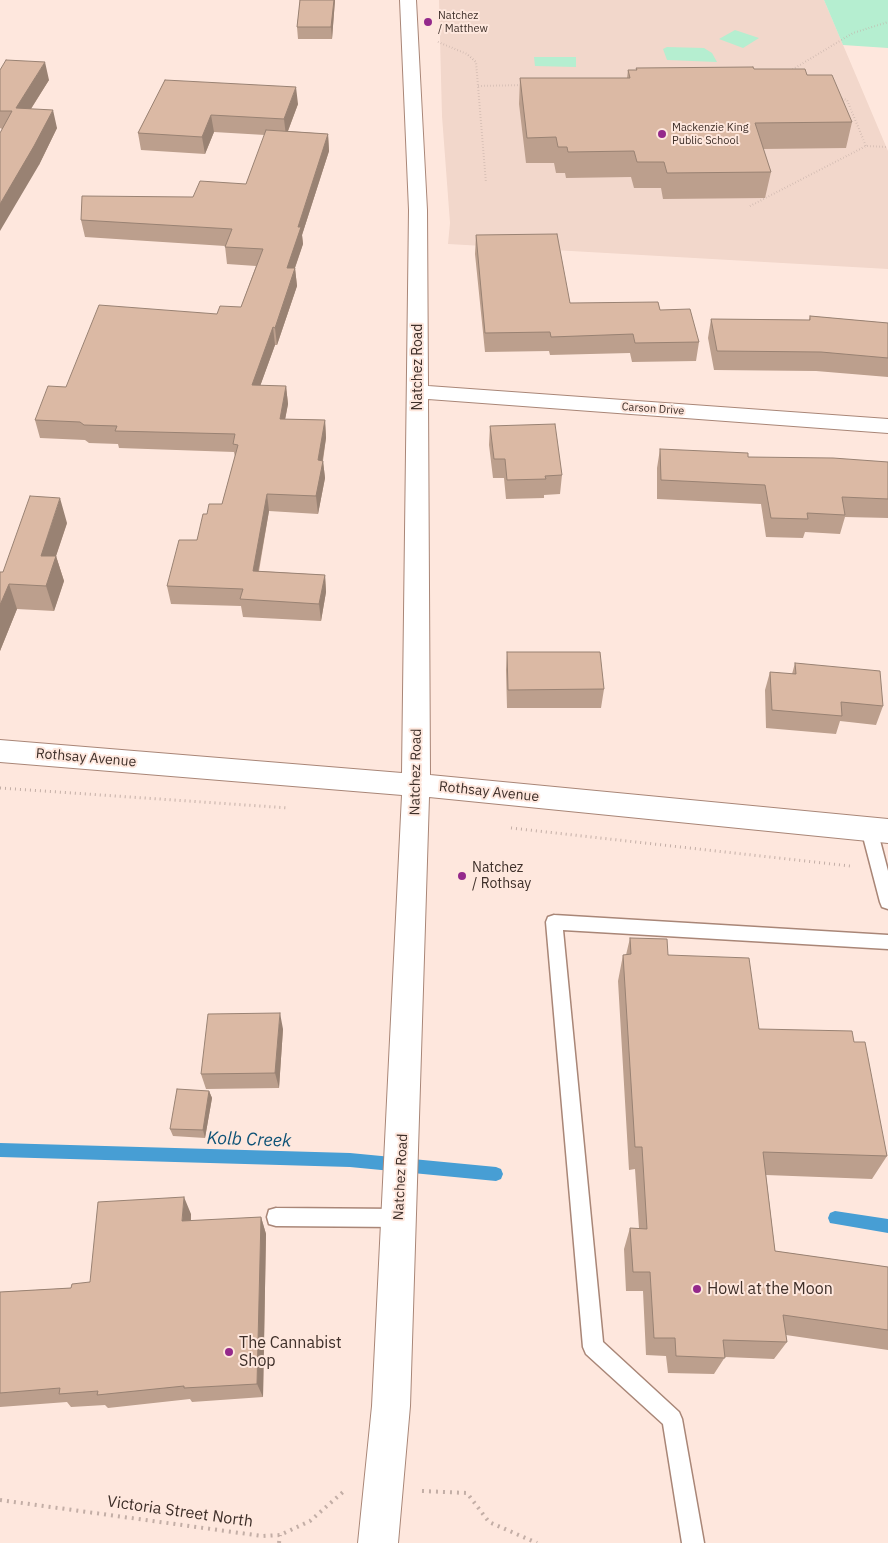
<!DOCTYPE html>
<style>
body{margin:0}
canvas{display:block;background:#fee7dd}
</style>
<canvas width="888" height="1543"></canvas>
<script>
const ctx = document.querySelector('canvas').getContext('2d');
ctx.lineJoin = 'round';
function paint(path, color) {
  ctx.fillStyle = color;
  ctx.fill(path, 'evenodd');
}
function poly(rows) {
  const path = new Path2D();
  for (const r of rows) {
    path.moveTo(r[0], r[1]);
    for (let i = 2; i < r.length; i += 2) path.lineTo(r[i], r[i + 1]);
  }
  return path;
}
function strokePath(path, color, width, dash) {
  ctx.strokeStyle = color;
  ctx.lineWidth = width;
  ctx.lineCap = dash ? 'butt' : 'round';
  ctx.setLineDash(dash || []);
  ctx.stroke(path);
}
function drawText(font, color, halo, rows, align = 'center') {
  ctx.font = font + ' "IBM Plex Sans",sans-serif';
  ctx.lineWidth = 4;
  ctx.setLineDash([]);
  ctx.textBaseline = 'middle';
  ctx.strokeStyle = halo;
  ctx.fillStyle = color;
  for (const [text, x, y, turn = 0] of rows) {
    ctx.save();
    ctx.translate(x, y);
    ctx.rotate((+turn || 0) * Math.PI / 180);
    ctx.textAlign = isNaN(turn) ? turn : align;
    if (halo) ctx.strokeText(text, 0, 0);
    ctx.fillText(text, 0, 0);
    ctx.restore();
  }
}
const built = poly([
 [439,0,824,0,888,151,888,269,448,244,450,223,442,116]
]);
const green = poly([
 [824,0,888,0,888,48,843,45],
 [735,30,759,38,743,48,719,39],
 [667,47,704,48,712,53,717,62,667,60,663,49],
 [534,57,576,57,576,67,535,66]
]);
const stream = poly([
 [0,1143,350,1153,496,1167,501,1169,503,1174,501,1179,496,1181,350,1167,0,1157,0,1143],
 [835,1211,888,1219,888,1233,830,1223,828,1218,830,1213,835,1211]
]);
const pathFar2 = poly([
 [438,42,467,54,476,62,486,183],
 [790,71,853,33,888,22],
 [478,86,523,85],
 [839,98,847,100,866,146],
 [750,206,866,146,888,147]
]);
const pathFar1 = poly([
 [0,788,289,808],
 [511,828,850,866]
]);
const path = poly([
 [422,1491,467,1493,489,1522,537,1543],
 [0,1500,262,1536,280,1535,310,1521,343,1492],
 [279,1543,280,1535]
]);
const service = poly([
 [869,823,874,825,877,829,888,871,888,909,882,907,880,902,861,829,864,825,869,823],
 [554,915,888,935,888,949,563,930,603,1342,679,1412,682,1419,704,1543,682,1543,663,1424,586,1354,583,1347,546,922,548,917,554,915],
 [276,1208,399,1209,406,1211,408,1218,406,1225,399,1227,276,1226,269,1224,267,1217,269,1210,276,1208]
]);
const minor = poly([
 [400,0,416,0,427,210,428,386,888,419,888,433,428,399,430,775,888,819,888,843,429,797,410,1406,398,1543,358,1543,372,1406,402,795,0,762,0,740,402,773,409,210,400,0]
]);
const wall = poly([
 [300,0,335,0,332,39,298,39,297,27],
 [636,68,754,69,807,75,852,122,846,148,763,149,771,172,765,198,663,199,661,188,634,188,631,177,566,178,565,173,556,173,554,163,526,163,519,104,520,78,627,78,628,70,636,70],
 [0,70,49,80,31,109,57,128,39,165,2,129,0,128],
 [165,80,298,104,288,131,328,134,329,151,302,235,303,244,295,268,297,286,277,345,275,345,260,386,286,386,288,404,285,419,325,420,326,438,323,461,325,478,318,514,269,511,259,571,325,575,326,592,321,621,243,617,241,606,171,604,167,586,197,540,207,514,222,504,235,457,234,452,119,448,118,444,89,443,85,440,40,438,35,420,66,387,217,314,241,307,256,266,227,264,225,246,85,237,81,220,193,197,246,184,265,135,214,132,205,154,141,150,138,133],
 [476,235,570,303,660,310,699,342,696,361,632,362,630,353,550,355,549,351,485,352,475,254],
 [810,316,888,323,888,377,816,371,714,370,708,338,711,319,809,320],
 [490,426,562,475,560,494,544,495,544,498,506,499,504,478,493,478,489,445],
 [660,449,748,457,888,462,888,518,845,517,840,534,805,532,803,538,766,537,761,504,657,499,657,468],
 [67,523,56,556,64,581,54,611,17,609,0,651,0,572,3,572],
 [507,652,604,689,601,708,507,708,506,670],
 [795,663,883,706,876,725,840,721,836,734,766,728,765,690,770,672,792,674],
 [630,938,668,955,759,1029,854,1042,887,1156,872,1179,766,1175,775,1251,888,1267,888,1350,786,1335,787,1342,774,1359,725,1357,714,1374,668,1373,666,1356,646,1355,643,1291,626,1291,624,1249,630,1228,639,1228,635,1169,629,1170,618,981,623,955,626,955],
 [283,1029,279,1088,206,1089,201,1074],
 [209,1091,212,1098,205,1138,173,1136,170,1129],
 [191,1214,191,1221,261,1217,266,1234,263,1397,192,1402,190,1399,108,1408,105,1405,71,1407,67,1402,0,1407,0,1292,71,1288,90,1282]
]);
const shadedWall = poly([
 [334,0,335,0,332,39,331,27],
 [45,62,49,80,20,126,16,108],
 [296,87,298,104,286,136,284,119],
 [53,110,57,128,39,165,0,231,0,204],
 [211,115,214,132,205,154,202,137],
 [328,134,329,151,302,235,303,244,289,285,287,268,298,227],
 [295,268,297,286,277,345,275,328],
 [273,327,275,345,254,403,252,385],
 [286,386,288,404,282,436,280,419],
 [325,420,326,438,320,476,323,461,325,478,318,514,316,496,318,460],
 [267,494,269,511,255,589,253,571],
 [60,498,67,523,56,556,64,581,54,611,46,586,41,556],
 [325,575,326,592,321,621,319,604],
 [9,584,17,609,0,651,0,605],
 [280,1013,283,1029,279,1088,275,1073],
 [209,1091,212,1098,205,1138,203,1130],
 [184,1197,191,1214,190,1238,182,1221],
 [261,1217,266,1234,263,1397,257,1384]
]);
const building = poly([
 [300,0,334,0,331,27,297,27,300,0],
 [6,60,45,62,16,108,53,110,34,146,0,204,0,133,12,111,0,111,0,70,6,60],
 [753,67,754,69,805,69,807,75,832,75,852,122,755,123,771,172,667,173,664,162,637,162,634,151,568,152,567,147,558,147,556,137,527,138,520,78,630,78,628,70,637,70,636,68,753,67],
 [165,80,296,87,284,119,211,115,202,137,138,133,165,80],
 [266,130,328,134,298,227,301,227,287,268,295,268,275,328,273,327,252,385,286,386,280,419,325,420,318,460,323,461,316,496,267,494,253,571,325,575,319,604,240,599,243,589,167,586,179,540,197,540,203,514,207,514,209,504,222,504,238,445,233,444,235,434,115,431,117,426,84,425,80,422,35,420,48,386,66,387,99,305,217,314,220,306,241,307,263,249,225,247,232,229,81,220,82,196,193,197,200,181,246,184,266,130],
 [557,234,570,303,658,302,660,310,690,309,699,342,635,343,633,334,551,337,550,332,485,333,476,235,557,234],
 [810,316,888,323,888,358,821,352,717,351,711,319,810,320,810,316],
 [555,424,562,475,545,476,546,479,507,480,505,459,494,459,490,426,555,424],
 [660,449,748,453,748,457,833,458,888,462,888,499,842,497,845,515,807,513,808,519,771,518,765,485,661,480,660,449],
 [30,496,60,498,41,556,56,556,46,586,9,584,0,605,0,572,3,572,30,496],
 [507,652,600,652,604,689,508,690,507,652],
 [795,663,880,671,883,706,841,702,842,716,772,710,770,672,796,674,795,663],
 [630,938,667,939,668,955,749,958,759,1029,852,1031,854,1042,865,1042,887,1156,763,1152,775,1251,888,1267,888,1330,783,1315,787,1342,723,1340,725,1358,676,1356,675,1338,654,1338,650,1272,633,1272,630,1228,647,1229,642,1147,635,1147,623,955,631,954,630,938],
 [280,1013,275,1073,201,1074,208,1014,280,1013],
 [177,1089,209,1091,203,1130,170,1129,177,1089],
 [184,1197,182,1221,261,1217,257,1384,184,1388,184,1386,97,1395,98,1391,59,1394,60,1388,0,1393,0,1292,71,1288,72,1284,90,1282,98,1202,184,1197]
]);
const markers = [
 [428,22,5,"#94298b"],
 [662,134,5,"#94298b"],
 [462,876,5,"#94298b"],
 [697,1289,5,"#94298b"],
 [229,1352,5,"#94298b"]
];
const farPoinames = [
 ["Natchez",438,16],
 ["/ Matthew",438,29],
 ["Mackenzie King",672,128],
 ["Public School",672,141]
];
const farStreetnames = [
 ["Carson Drive",653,409,4]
];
const streetNames = [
 ["Natchez Road",418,367,-90],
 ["Rothsay Avenue",86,758,5],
 ["Natchez Road",416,772,-89],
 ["Rothsay Avenue",489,792,6],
 ["Natchez Road",401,1177,-87]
];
const poiNames = [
 ["Natchez",472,868],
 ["/ Rothsay",472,884]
];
const nearPoinames = [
 ["Howl at the Moon",707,1289],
 ["The Cannabist",239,1343],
 ["Shop",239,1361]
];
const nearStreetnames = [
 ["Victoria Street North",180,1512,8]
];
const nearWaternames = [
 ["Kolb Creek",249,1140,2]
];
paint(built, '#f2d7cb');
paint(green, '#b5eed0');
paint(stream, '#479ed4');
strokePath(service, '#a98677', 3);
strokePath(minor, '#a98677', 2);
strokePath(pathFar2, '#c3aea6', 2, [0.5, 2.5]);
strokePath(pathFar1, '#c3aea6', 3, [1, 4]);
strokePath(path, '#c3aea6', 4, [2, 5]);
paint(service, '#fff');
paint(minor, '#fff');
paint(wall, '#bc9f8d');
paint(shadedWall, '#998273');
paint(building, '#dbb9a4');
strokePath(building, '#998273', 1);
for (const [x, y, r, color] of markers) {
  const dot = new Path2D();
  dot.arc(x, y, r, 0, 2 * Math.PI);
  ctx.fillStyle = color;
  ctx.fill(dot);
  strokePath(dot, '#fee7dd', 2);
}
drawText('11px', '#3e2f29', '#fee7dd', farPoinames, 'left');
drawText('11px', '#3e2f29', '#fee7dd', farStreetnames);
drawText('14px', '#3e2f29', '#fee7dd', streetNames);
drawText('14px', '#3e2f29', '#fee7dd', poiNames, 'left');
drawText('16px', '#3e2f29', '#fee7dd', nearPoinames, 'left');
drawText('16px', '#3e2f29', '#fee7dd', nearStreetnames);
drawText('italic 18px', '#0d5276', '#fee7dd', nearWaternames);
</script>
